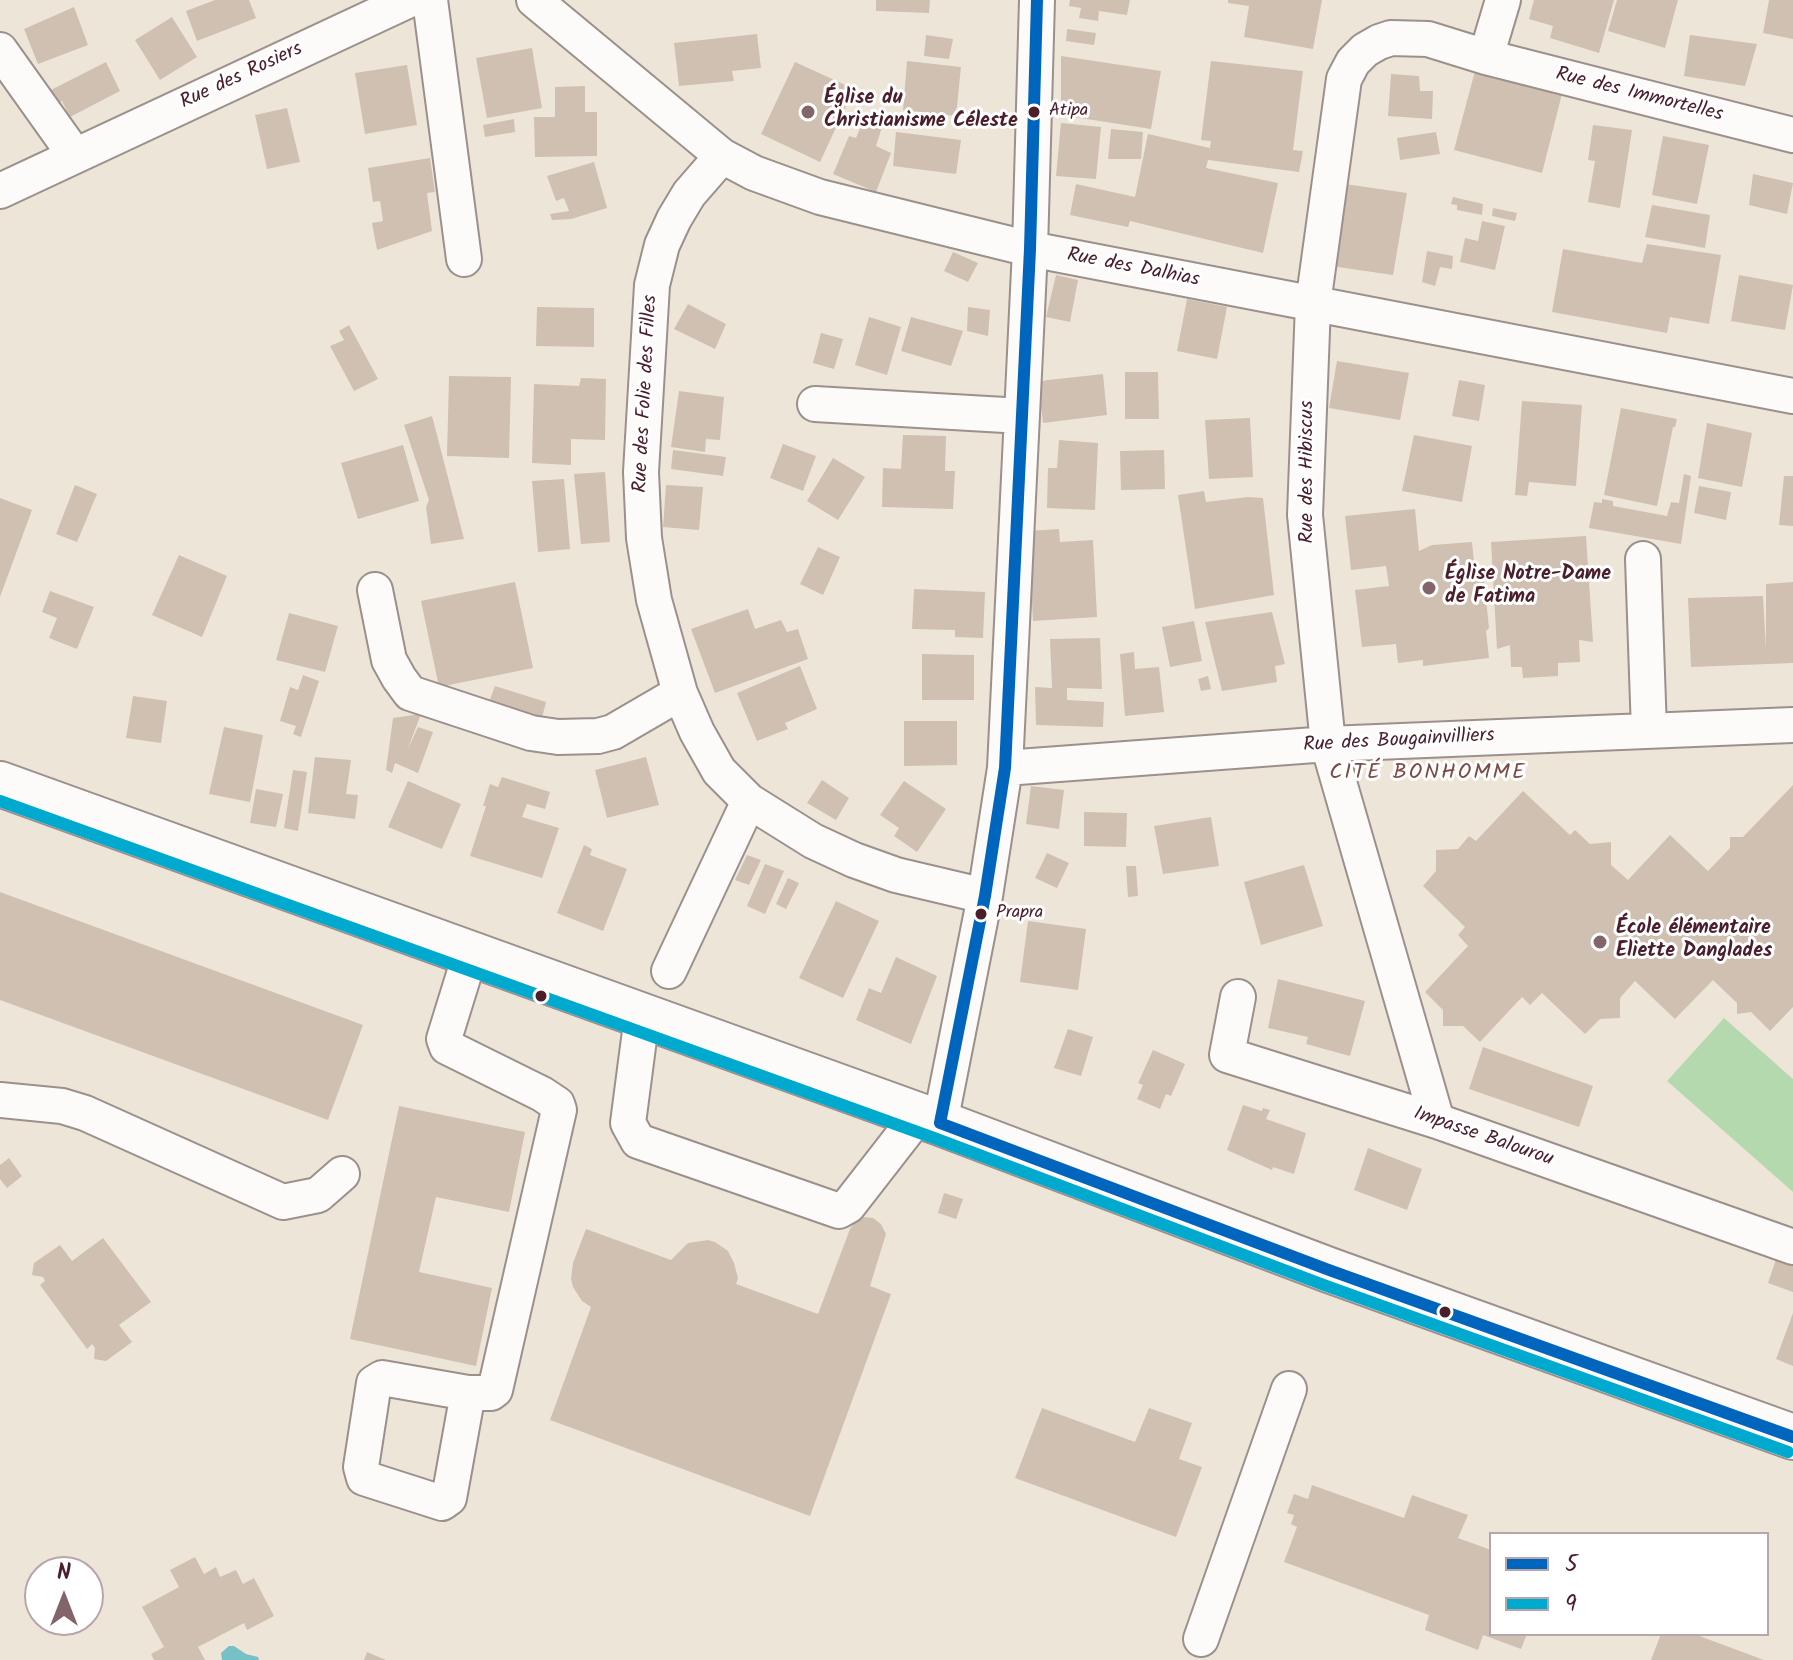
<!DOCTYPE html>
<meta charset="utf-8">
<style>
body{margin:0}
#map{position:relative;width:1793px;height:1660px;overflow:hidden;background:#eee5d9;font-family:Kalam,sans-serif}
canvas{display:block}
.legend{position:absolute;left:1489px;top:1532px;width:280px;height:104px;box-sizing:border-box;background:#fff;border:2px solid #b7a5aa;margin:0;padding:10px 14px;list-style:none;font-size:24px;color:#4a1f2b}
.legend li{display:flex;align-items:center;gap:16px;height:40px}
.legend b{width:40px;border:2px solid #b7a5aa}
.north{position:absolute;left:24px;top:1556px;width:80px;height:80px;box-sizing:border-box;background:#fff;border:2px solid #b7a5aa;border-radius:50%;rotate:0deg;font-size:22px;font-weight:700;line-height:32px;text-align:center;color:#4a1f2b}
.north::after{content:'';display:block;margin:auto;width:28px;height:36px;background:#836468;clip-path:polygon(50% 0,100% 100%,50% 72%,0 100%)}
</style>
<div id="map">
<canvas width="1793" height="1660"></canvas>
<ul class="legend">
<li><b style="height:10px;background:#0065bd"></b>5</li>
<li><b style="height:10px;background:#00a9ce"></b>9</li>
</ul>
<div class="north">N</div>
</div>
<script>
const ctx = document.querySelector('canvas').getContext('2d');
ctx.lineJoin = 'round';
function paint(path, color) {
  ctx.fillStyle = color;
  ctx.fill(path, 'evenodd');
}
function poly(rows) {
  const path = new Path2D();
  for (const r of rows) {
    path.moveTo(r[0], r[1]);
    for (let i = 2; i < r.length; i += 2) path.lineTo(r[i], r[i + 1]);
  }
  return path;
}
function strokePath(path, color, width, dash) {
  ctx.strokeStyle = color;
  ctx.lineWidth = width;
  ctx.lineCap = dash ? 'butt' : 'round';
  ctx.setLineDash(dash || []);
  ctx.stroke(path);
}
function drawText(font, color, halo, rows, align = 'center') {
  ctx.font = font + ' Kalam,sans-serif';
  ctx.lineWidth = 6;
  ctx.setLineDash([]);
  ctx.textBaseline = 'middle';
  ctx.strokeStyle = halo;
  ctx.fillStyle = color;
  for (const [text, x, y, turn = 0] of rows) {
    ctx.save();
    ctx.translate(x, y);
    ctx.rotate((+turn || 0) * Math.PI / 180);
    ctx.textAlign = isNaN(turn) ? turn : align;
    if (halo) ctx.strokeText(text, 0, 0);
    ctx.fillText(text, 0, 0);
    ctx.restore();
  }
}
const green = poly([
 [1724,1018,1793,1079,1793,1192,1667,1081]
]);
const water = poly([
 [229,1646,234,1646,246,1654,258,1657,259,1660,222,1660,221,1653]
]);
const building = poly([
 [215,0,249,0,256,18,197,41,186,11],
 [876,0,930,0,929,13,876,11],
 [1070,0,1130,0,1127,15,1099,11,1098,21,1079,18,1081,8,1069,6],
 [1228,0,1322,0,1313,49,1244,37,1249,6,1228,3],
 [1534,0,1614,0,1599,53,1550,38,1553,26,1529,19],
 [1617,0,1678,0,1665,48,1608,31],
 [1769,0,1793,0,1793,39,1763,33],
 [74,7,88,45,38,64,24,29],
 [172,17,197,57,160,80,135,40],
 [1067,29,1096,33,1094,45,1066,41],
 [757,34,761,68,732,71,734,81,679,86,674,43],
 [926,35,953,39,949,59,924,56],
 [1690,35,1757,44,1745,86,1684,76],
 [532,48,542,108,487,118,476,58],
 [1061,56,1161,71,1151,129,1061,115],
 [907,61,961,67,956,116,903,110],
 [1211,61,1303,71,1293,150,1303,151,1299,172,1208,160,1206,168,1278,183,1263,253,1130,221,1128,227,1070,215,1076,184,1135,197,1148,134,1210,148,1211,141,1201,140],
 [106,62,120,91,70,117,62,101,55,104,49,91],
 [795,62,854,89,820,162,761,134],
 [407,65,417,125,365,134,355,73],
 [1476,67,1563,90,1542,173,1454,150],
 [1391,74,1419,76,1420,91,1433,91,1432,119,1388,116],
 [585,86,585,112,597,112,597,156,535,157,534,117,555,117,555,87],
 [287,108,300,162,267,169,255,115],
 [514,119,515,132,485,137,483,125],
 [864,119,882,127,876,146,891,153,876,192,833,174,849,136,856,138],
 [1061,123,1101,127,1096,179,1056,176],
 [1593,125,1632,130,1620,208,1588,202,1595,161,1588,160],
 [1111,129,1143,132,1141,159,1108,159],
 [896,132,961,140,956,174,893,166],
 [1436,132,1440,154,1400,160,1397,138],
 [1663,136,1709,145,1697,204,1652,195],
 [430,158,435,192,427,193,432,231,377,250,372,223,383,221,380,201,373,202,368,168],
 [594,162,607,208,571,219,552,220,550,214,569,211,564,198,556,201,547,176],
 [1753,174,1793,183,1787,214,1749,205],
 [1345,184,1407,193,1393,275,1331,266],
 [1453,197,1483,204,1482,215,1457,210,1457,205,1451,204],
 [1652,205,1710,215,1705,248,1645,237],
 [1493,208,1517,213,1515,221,1492,216],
 [1482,221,1505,226,1495,270,1460,262,1465,238,1478,241],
 [1647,244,1721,255,1709,324,1670,317,1667,333,1552,312,1563,249,1642,263],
 [1427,251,1453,256,1452,269,1440,267,1435,286,1422,282],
 [953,252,978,263,968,282,944,271],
 [1056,275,1078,280,1070,322,1046,317],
 [1739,275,1793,285,1785,330,1731,321],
 [1187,299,1227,307,1217,359,1177,351],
 [688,304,726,324,715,349,674,329],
 [537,307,594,308,594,347,536,346],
 [968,307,990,310,988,336,967,331],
 [869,317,901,327,887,375,855,365],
 [911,317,963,331,951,366,901,351],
 [349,325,378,379,354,391,330,346,344,340,339,331],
 [821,333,843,339,834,369,813,363],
 [1337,361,1409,373,1400,420,1329,408],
 [1125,372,1158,372,1159,419,1125,419],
 [1103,374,1107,415,1043,423,1038,382,1048,380,1051,398,1048,380],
 [449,376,511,377,509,458,447,456],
 [581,378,606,379,605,440,571,439,571,465,532,463,534,384,579,386],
 [1459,380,1485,385,1479,421,1452,416],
 [679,391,724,397,720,440,706,439,705,452,671,447],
 [1522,401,1582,405,1576,486,1529,482,1527,496,1515,495],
 [1621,408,1677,419,1675,427,1673,427,1657,506,1604,495],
 [432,416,464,539,431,544,426,507,429,500,404,425],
 [1250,418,1253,477,1209,479,1205,420],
 [1707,423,1752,433,1742,487,1698,478],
 [903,435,946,436,945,471,955,471,953,509,882,507,883,468,901,469],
 [1414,435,1472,446,1462,502,1402,491],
 [1059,440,1098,443,1095,510,1047,508,1048,468,1057,468],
 [783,444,816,456,803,491,770,478],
 [403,445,419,501,358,519,341,463],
 [673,450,726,457,723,476,671,469],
 [1164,450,1165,489,1121,490,1120,451],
 [833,458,865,477,838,520,807,501],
 [605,472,610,542,581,544,574,474],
 [1684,474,1691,476,1681,544,1589,528,1594,502,1602,503,1602,499,1613,501,1613,506,1667,516,1671,502,1679,503],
 [1784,476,1793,476,1793,526,1779,525],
 [564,479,570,549,538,552,532,481],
 [75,485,97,494,77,542,56,534],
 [666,485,703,487,699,530,663,527],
 [1699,486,1731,492,1726,520,1694,513],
 [1204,491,1206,502,1248,497,1263,498,1274,595,1195,609,1178,495],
 [0,498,32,510,0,597],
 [1415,509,1419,551,1432,545,1472,542,1475,572,1483,571,1489,628,1486,631,1489,658,1423,666,1423,660,1398,663,1396,644,1362,647,1355,590,1389,586,1386,566,1351,570,1345,516],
 [1059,529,1060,542,1093,540,1097,617,1033,621,1028,531],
 [1586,536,1593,642,1579,640,1580,662,1558,663,1558,676,1523,678,1522,667,1511,667,1510,645,1497,649,1491,542],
 [818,547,840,557,823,595,800,584],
 [179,555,227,576,202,637,152,615],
 [515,582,533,668,439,687,421,601],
 [1793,582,1793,663,1691,667,1688,598,1763,596,1766,649,1766,584],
 [914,589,985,592,983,638,955,637,955,630,912,629],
 [50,591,94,607,77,649,49,638,57,618,42,612],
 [748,609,755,629,781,620,787,632,798,629,808,659,715,693,691,629],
 [1272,612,1285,664,1275,666,1277,682,1222,691,1205,622],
 [289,613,338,626,325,672,276,660],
 [1194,621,1202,661,1170,667,1162,627],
 [1100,638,1102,689,1067,688,1067,700,1104,702,1103,727,1036,725,1035,687,1052,688,1050,639],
 [1134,652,1135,669,1159,667,1164,712,1125,716,1120,654],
 [922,654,974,655,974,700,922,700],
 [800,666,817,709,785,723,788,729,757,741,737,693],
 [303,675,319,681,301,737,293,734,296,726,280,721,290,687,298,690],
 [1208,676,1211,689,1201,691,1198,679],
 [495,686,546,702,540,726,486,710],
 [133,696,167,701,161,743,126,738],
 [421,714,407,751,418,727,433,732,418,773,395,763,392,773,386,770,393,718],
 [904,721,957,721,957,765,904,766],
 [224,727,263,735,250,802,209,794],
 [315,757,351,760,346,794,358,795,355,819,308,813],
 [646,757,659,805,607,818,595,770],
 [293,770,307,772,298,831,284,828],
 [502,777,550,792,545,809,527,804,522,817,559,828,542,878,470,856,486,806,483,806,490,784,498,787],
 [822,780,849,798,836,820,807,803],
 [408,781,461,804,442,849,388,827],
 [904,781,946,809,917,852,894,836,899,828,880,815],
 [1793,785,1793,1007,1770,1031,1751,1012,1737,1014,1737,1003,1713,980,1675,1019,1635,981,1620,998,1620,1018,1600,1019,1585,1034,1542,993,1530,1005,1522,997,1480,1042,1463,1026,1443,1026,1443,1010,1425,992,1468,946,1458,935,1465,927,1423,886,1436,871,1436,850,1458,849,1469,836,1476,841,1523,791,1570,835,1575,830,1590,844,1611,842,1611,865,1628,880,1670,835,1708,871,1730,848,1730,837,1743,837],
 [1031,786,1064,790,1059,829,1026,824],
 [256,789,283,794,276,827,250,823],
 [1084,812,1127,813,1126,847,1084,846],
 [1211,817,1219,866,1163,874,1154,826],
 [584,845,592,849,590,855,627,869,603,931,557,913],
 [1047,853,1069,863,1057,888,1035,878],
 [747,855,761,860,749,885,735,880],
 [765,864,784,871,765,914,747,906],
 [1304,865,1323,926,1261,945,1244,882],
 [1126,866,1136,866,1138,896,1128,897],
 [788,878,799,883,786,909,776,904],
 [0,892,363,1025,328,1120,0,1000],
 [836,901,879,921,843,998,799,978],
 [1028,921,1086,929,1078,990,1020,982],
 [896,957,937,976,911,1044,856,1020,869,988,881,993],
 [1278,979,1365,1001,1350,1056,1306,1044,1308,1037,1268,1028],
 [1068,1029,1093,1037,1081,1076,1054,1068],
 [1483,1047,1593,1086,1579,1127,1469,1089],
 [1153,1050,1185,1064,1171,1096,1166,1094,1160,1109,1137,1099,1143,1085,1138,1083],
 [1243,1105,1262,1111,1263,1108,1270,1110,1266,1119,1306,1133,1294,1174,1273,1167,1272,1170,1227,1150],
 [399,1106,525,1132,509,1212,436,1197,419,1272,492,1288,476,1366,350,1339],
 [1368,1148,1422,1169,1407,1210,1354,1190],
 [9,1158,22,1176,7,1188,0,1179,0,1165],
 [944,1193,963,1199,956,1219,938,1213],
 [863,1217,873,1218,881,1224,886,1234,870,1286,891,1294,810,1516,550,1420,591,1307,582,1301,573,1287,571,1279,573,1263,586,1229,671,1260,688,1243,708,1240,715,1242,728,1251,734,1263,738,1278,736,1284,818,1314,850,1229,855,1222],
 [103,1238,151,1302,119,1325,132,1342,106,1361,94,1359,95,1348,92,1344,87,1349,40,1285,45,1281,43,1277,32,1275,34,1263,60,1245,72,1261],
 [1777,1256,1793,1261,1793,1292,1768,1283],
 [1793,1313,1793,1366,1776,1359],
 [1042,1408,1135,1442,1149,1408,1192,1423,1179,1459,1202,1467,1176,1537,1015,1478],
 [1312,1485,1404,1518,1412,1495,1468,1515,1458,1538,1491,1550,1491,1634,1527,1634,1521,1649,1483,1635,1478,1650,1425,1630,1429,1615,1284,1562,1297,1527,1291,1524,1294,1515,1287,1513,1294,1494,1308,1499],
 [195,1557,204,1574,216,1567,220,1577,236,1570,243,1584,254,1578,274,1616,247,1630,244,1623,198,1647,205,1660,154,1660,151,1654,164,1647,142,1607,179,1587,170,1570],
 [1661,1634,1694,1634,1764,1660,1651,1660],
 [367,1652,386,1660,364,1660]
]);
const minor = poly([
 [430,0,464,259],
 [534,0,722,156,754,173,820,197,1030,249,1793,396],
 [0,50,74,154],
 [1486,57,1503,0],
 [722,156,689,194,674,219,662,245,652,285,641,472,644,538,654,600,680,693,697,732,719,771,749,801,813,841,854,860,896,875,985,896],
 [0,191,409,0],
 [815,404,1022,416],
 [1643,559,1649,731],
 [375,590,389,660,399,678,410,693,531,733,558,737,598,736,613,732,680,693],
 [1005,768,1328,744,1793,725],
 [669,971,749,801],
 [1238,997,1227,1055,1437,1121,1793,1247],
 [642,1016,628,1123,638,1141,839,1211,848,1206,918,1116],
 [0,1100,62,1106,85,1113,283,1202,318,1195,342,1174],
 [1437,1121,1328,744,1305,515,1313,304,1344,79,1353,62,1365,50,1379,42,1391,38,1428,39,1486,57,1793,135],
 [940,1123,985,896,1005,768,1030,249,1037,0],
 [468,1393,449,1498,442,1503,364,1478,361,1467,374,1383,382,1378,468,1393,491,1393,495,1390,559,1110,557,1104,542,1094,447,1047,444,1039,470,955],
 [1201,1639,1289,1389]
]);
const major = poly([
 [0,784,940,1123,1329,1270,1793,1437]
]);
const bus1 = poly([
 [940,1123,985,896,1005,768,1030,249,1037,0],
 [940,1123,1329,1270,1793,1437]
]);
const bus2 = poly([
 [0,801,934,1138,1324,1285,1788,1452]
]);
const markers = [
 [808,112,8,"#836468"],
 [1034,112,7,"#4a1f2b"],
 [1429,588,8,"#836468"],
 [981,914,7,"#4a1f2b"],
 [1600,942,8,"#836468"],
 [541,996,7,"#4a1f2b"],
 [1445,1312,7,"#4a1f2b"]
];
const busNames = [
 ["Atipa",1049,112],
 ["Prapra",996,914]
];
const streetNames = [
 ["Rue des Rosiers",242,77,-25],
 ["Rue des Immortelles",1639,96,14],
 ["Rue des Dalhias",1133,269,11],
 ["Rue des Folie des Filles",647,394,-87],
 ["Rue des Hibiscus",1309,472,-90],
 ["Rue des Bougainvilliers",1399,742,-3],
 ["Impasse Balourou",1483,1138,19]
];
const poiNames = [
 ["Église du",824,100],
 ["Christianisme Céleste",824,123],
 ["Église Notre-Dame",1445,576],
 ["de Fatima",1445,599],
 ["École élémentaire",1616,930],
 ["Eliette Danglades",1616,953]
];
const neighbourhoodNames = [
 ["CITÉ BONHOMME",1428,774]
];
paint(green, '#b5d9ae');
paint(water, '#76c1c6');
paint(building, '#cfc0b2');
strokePath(minor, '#9b908b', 38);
strokePath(major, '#9b908b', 48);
strokePath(minor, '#fcfbf9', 34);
strokePath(major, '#fcfbf9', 44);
strokePath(bus1, '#0065bd', 12);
strokePath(bus2, '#00a9ce', 12);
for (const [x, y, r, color] of markers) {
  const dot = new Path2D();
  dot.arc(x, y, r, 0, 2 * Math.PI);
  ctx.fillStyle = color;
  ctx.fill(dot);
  strokePath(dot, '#fff', 3);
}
drawText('18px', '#4a1f2b', '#fff', busNames, 'left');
drawText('20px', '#4a1f2b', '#fff', streetNames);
drawText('bold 20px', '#4a1f2b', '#fff', poiNames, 'left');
ctx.letterSpacing = '2px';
drawText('22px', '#7b4a44', '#fff', neighbourhoodNames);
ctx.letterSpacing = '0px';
</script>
